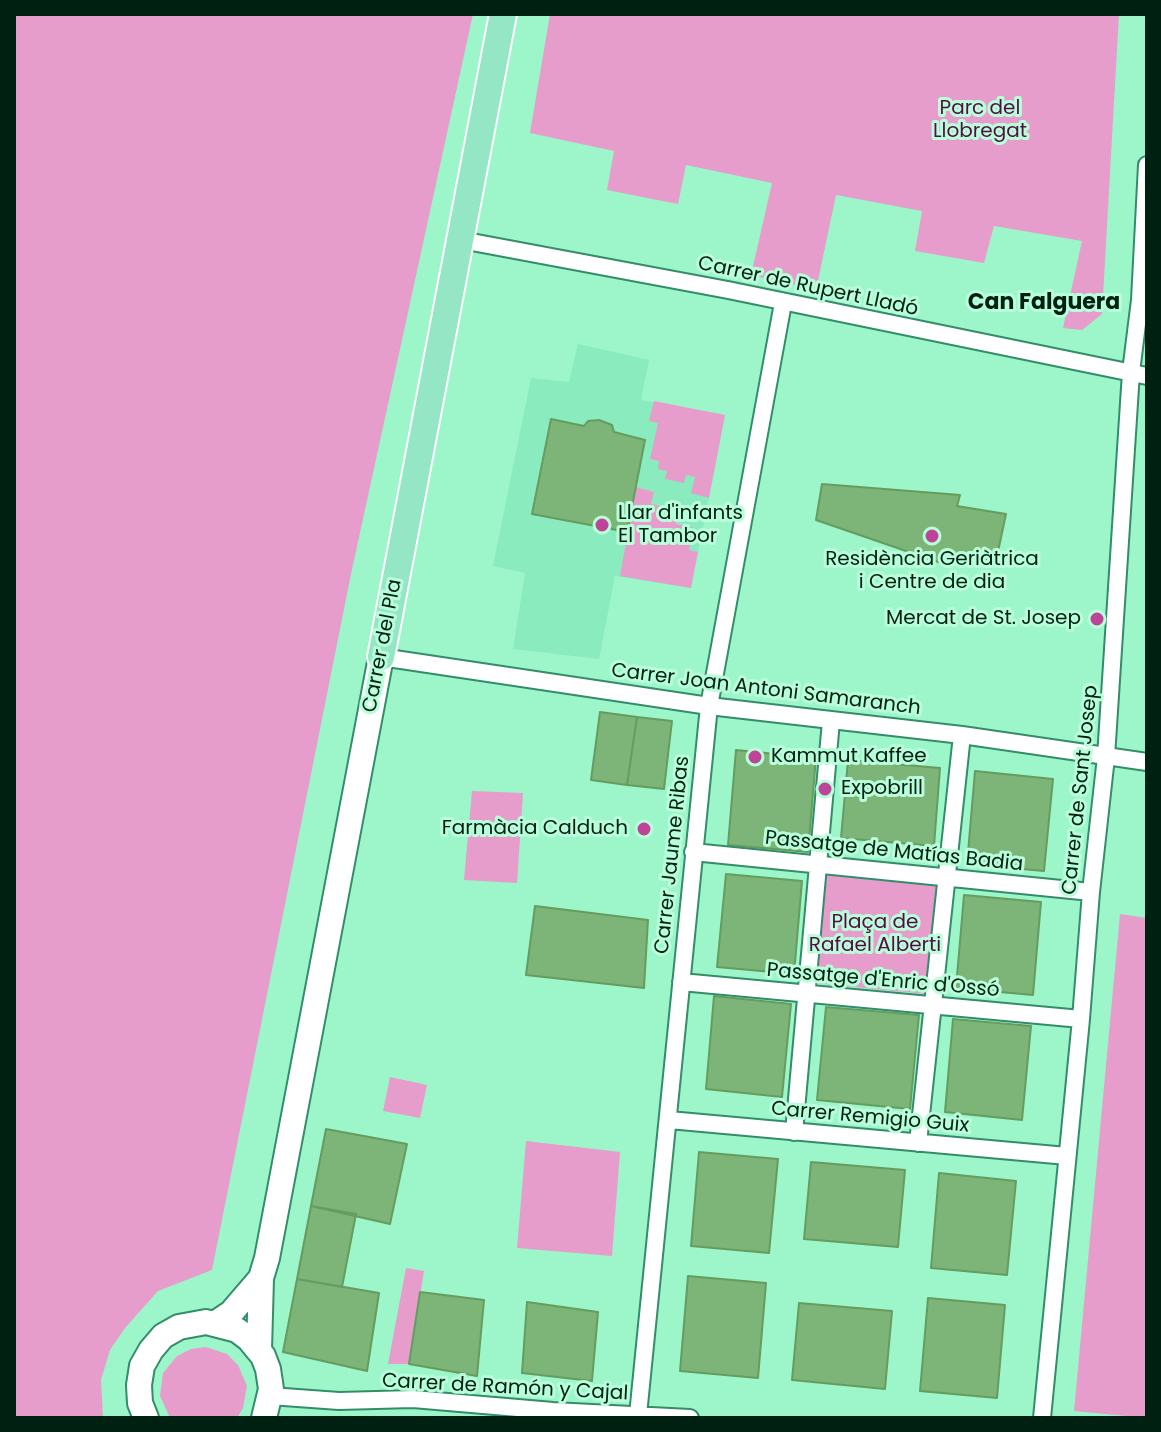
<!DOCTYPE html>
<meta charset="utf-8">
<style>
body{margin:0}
#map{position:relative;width:1161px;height:1432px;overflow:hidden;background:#9df5ca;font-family:Poppins,sans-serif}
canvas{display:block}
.frame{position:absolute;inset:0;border:16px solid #002112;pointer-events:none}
</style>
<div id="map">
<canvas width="1161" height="1432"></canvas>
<div class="frame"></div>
</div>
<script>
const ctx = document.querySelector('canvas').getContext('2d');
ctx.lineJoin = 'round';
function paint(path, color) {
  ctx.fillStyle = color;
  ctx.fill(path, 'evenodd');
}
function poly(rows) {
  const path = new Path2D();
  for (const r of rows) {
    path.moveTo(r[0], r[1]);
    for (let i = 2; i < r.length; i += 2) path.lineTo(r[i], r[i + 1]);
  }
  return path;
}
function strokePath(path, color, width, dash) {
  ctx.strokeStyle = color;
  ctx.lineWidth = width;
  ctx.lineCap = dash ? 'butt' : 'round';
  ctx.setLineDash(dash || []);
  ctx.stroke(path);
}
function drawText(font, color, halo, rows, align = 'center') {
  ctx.font = font + ' Poppins,sans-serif';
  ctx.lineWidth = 6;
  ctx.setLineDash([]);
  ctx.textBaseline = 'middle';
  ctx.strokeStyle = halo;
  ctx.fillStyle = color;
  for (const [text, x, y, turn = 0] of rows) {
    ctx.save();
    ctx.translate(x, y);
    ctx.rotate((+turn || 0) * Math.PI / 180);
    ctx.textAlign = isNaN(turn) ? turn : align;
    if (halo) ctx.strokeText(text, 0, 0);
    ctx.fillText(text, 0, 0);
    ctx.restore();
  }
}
const built = poly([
 [578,344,649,360,641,400,725,415,691,588,615,576,599,659,513,649,525,573,493,566,531,378,569,382]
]);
const green = poly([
 [14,14,473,14,351,574,212,1270,158,1291,125,1328,110,1350,101,1380,103,1418,14,1418],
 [550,14,1119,14,1102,314,1082,330,1063,328,1082,241,994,226,984,263,915,251,922,211,836,195,816,290,751,275,772,183,686,165,678,204,607,190,614,151,530,133],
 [654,401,725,415,709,498,691,493,695,477,686,475,684,483,665,479,667,471,658,469,659,461,650,459,658,423,649,421],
 [636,487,654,492,651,504,660,506,659,513,677,517,676,524,694,528,689,550,698,552,691,588,620,576],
 [472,791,523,793,517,883,464,880],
 [825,875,937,886,926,994,814,983],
 [1120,914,1147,918,1147,1418,1074,1411],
 [390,1077,427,1085,420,1118,383,1111],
 [526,1141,620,1152,612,1256,517,1248],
 [406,1268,424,1271,409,1364,388,1364],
 [206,1347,227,1354,238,1365,247,1386,243,1408,237,1418,170,1418,160,1396,163,1373,177,1356,191,1349]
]);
const building = poly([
 [551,419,584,426,588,421,599,420,612,425,614,432,645,440,627,532,532,514,551,419],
 [822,484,960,495,957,506,1006,514,996,561,944,551,941,563,816,520,822,484],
 [600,712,637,717,627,785,591,780,600,712],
 [637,717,672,721,664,789,627,785,637,717],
 [736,750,816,758,808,852,728,845,736,750],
 [848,760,940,768,934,846,841,838,848,760],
 [975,771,1053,779,1044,871,967,864,975,771],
 [726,874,802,881,794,974,717,967,726,874],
 [964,895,1041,902,1033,995,956,988,964,895],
 [535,906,648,920,644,988,526,975,535,906],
 [714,996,791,1004,782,1097,706,1089,714,996],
 [826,1007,919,1015,910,1109,817,1100,826,1007],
 [953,1019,1031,1026,1022,1120,945,1112,953,1019],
 [326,1129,407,1144,390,1224,311,1206,326,1129],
 [699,1152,778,1159,769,1253,691,1246,699,1152],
 [811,1162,905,1170,898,1247,804,1239,811,1162],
 [939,1173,1016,1181,1007,1275,931,1268,939,1173],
 [311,1206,356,1214,342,1287,297,1279,311,1206],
 [688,1276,766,1283,758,1378,680,1371,688,1276],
 [297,1279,379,1293,367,1371,283,1352,297,1279],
 [420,1292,484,1300,477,1376,409,1364,420,1292],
 [928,1298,1005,1305,997,1398,920,1391,928,1298],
 [527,1302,598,1312,592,1381,522,1373,527,1302],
 [799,1303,892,1311,885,1389,792,1380,799,1303]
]);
const street = poly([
 [461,240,728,290,1147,376],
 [381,657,709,706,962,735,1147,762],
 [693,852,1091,892],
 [681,982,1081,1019],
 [669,1120,1067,1156],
 [794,1132,831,721],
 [918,1143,962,735],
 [270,1396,339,1401,413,1399,553,1411,690,1418],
 [638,1415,709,706,783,303],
 [1042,1418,1081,1019,1091,892,1106,757,1131,372,1140,300,1147,165]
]);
const secondary = poly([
 [216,1323,231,1313,261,1278],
 [259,1350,261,1278,267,1258,381,657],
 [146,1418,140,1403,139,1385,142,1366,151,1350,163,1336,179,1327,206,1322,237,1330,249,1339,263,1356,268,1369,271,1389,264,1418]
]);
const primary = poly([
 [381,657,503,14]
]);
const markers = [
 [602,525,8,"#bd4497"],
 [932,536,8,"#bd4497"],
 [1097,619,8,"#bd4497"],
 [755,757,8,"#bd4497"],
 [825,789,8,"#bd4497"],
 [644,829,8,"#bd4497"]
];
const parkNames = [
 ["Parc del",980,109],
 ["Llobregat",980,132],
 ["Plaça de",875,923],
 ["Rafael Alberti",875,946]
];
const streetNames = [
 ["Carrer de Rupert Lladó",808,287,12],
 ["Carrer del Pla",383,646,-79],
 ["Carrer Joan Antoni Samaranch",766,690,7],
 ["Carrer de Sant Josep",1081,790,-84],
 ["Passatge de Matías Badia",894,852,6],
 ["Carrer Jaume Ribas",673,855,-84],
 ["Passatge d'Enric d'Ossó",883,981,5],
 ["Carrer Remigio Guix",870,1118,5],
 ["Carrer de Ramón y Cajal",505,1388,3]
];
const poiNames = [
 ["Llar d'infants",618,514],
 ["El Tambor",618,537],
 ["Residència Geriàtrica",932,560,"center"],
 ["i Centre de dia",932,583,"center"],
 ["Mercat de St. Josep",1081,619,"right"],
 ["Kammut Kaffee",771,757],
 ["Expobrill",841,789],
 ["Farmàcia Calduch",628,829,"right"]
];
const neighbourhoodNames = [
 ["Can Falguera",1044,303]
];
paint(built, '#8aecbe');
paint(green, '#e79dcb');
paint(building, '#7db477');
strokePath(building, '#659c60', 2);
strokePath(street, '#338d68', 20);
strokePath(secondary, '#338d68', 28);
strokePath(primary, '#fff', 30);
strokePath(street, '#fff', 16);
strokePath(secondary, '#fff', 24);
strokePath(primary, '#94e6c5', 26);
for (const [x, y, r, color] of markers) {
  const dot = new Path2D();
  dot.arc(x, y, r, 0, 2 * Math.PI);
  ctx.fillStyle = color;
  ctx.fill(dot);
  strokePath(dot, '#b9fedb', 3);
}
drawText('20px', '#560e42', '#b9fedb', parkNames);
drawText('20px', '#002112', '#b9fedb', streetNames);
drawText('20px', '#002112', '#b9fedb', poiNames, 'left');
drawText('bold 22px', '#002112', '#b9fedb', neighbourhoodNames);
</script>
